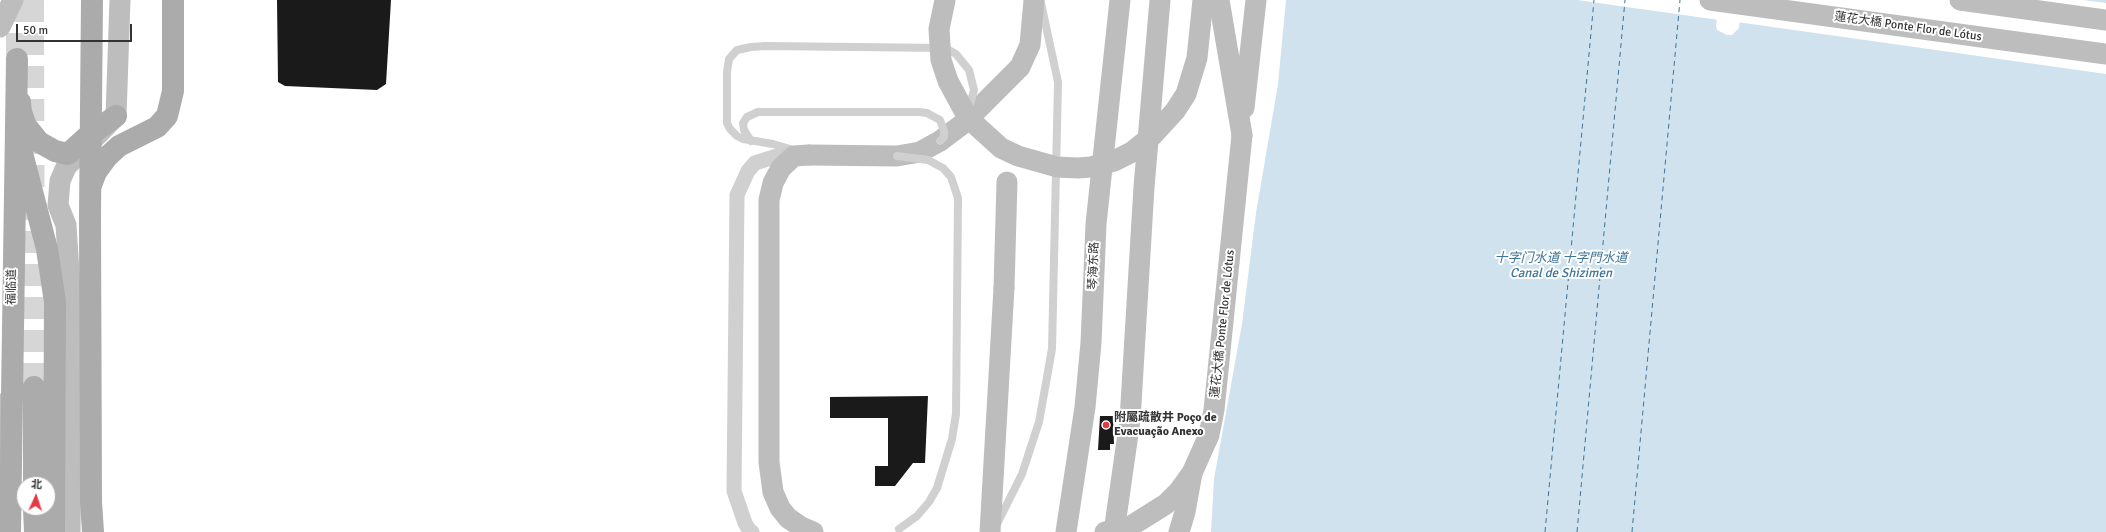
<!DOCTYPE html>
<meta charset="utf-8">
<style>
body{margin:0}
#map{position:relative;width:2106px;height:532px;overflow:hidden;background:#fff;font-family:Signika,"Noto Sans SC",sans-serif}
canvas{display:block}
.north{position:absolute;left:16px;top:476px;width:40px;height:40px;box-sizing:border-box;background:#fff;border:1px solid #adadad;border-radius:50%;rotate:3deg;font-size:11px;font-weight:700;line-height:16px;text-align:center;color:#333}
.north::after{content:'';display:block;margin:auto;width:14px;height:18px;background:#e63946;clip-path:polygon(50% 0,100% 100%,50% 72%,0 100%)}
.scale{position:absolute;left:16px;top:24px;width:116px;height:18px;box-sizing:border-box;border:2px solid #333;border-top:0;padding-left:5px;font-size:12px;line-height:14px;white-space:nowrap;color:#333;-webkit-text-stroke:3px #fff;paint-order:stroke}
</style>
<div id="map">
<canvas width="2106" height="532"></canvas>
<div class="north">北</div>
<div class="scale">50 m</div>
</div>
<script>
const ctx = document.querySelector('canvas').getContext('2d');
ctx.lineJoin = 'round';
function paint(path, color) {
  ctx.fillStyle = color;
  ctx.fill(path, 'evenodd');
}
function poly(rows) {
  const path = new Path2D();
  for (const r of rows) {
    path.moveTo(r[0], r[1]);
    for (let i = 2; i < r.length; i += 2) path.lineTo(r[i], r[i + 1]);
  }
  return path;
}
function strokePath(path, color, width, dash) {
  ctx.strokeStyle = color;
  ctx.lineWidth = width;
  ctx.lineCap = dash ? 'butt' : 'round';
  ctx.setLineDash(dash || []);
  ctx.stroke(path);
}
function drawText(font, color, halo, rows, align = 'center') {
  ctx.font = font + ' Signika,"Noto Sans SC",sans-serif';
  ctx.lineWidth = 4;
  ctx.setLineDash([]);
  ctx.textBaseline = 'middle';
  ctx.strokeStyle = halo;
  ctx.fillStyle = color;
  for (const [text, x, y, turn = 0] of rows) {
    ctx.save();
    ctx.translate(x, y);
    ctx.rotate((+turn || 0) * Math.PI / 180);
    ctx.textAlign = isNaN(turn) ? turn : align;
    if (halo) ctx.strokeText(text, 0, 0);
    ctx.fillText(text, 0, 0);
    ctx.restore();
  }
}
const water = poly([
 [1286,0,1719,0,1716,26,1717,30,1727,35,1732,35,1739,28,1742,0,2106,0,2106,532,1211,532,1214,479,1242,324,1256,213,1278,84]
]);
const pier = poly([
 [1577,0,1721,0,1719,20],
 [1740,0,2083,0,2106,3,2106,74,1737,22]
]);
const ferry = poly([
 [1545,532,1594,0],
 [1577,532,1625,0],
 [1632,532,1680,0]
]);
const building = poly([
 [277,0,391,0,386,84,377,90,285,86,278,82],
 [928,396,925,463,913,463,895,486,875,486,875,466,888,466,888,418,830,418,830,397],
 [1100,416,1113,416,1114,444,1110,444,1110,450,1098,450]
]);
const primaryTunnel = poly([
 [17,0,17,59],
 [33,0,34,387]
]);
const service = poly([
 [997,524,1022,474,1039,422,1052,349,1058,82,1041,3],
 [899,529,917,516,929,502,937,488]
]);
const secondary = poly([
 [1219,0,1242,135],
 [1710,0,2106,54],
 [1960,0,2106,20],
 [0,27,13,0],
 [1244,108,1256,0],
 [809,155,897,156,920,152,940,141,964,123,1020,67,1030,45,1034,0],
 [1004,288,1007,182],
 [0,404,2,447],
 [70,532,72,319,66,225,58,205,60,181,66,167,116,116,120,0],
 [1066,532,1085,407,1091,343,1096,224,1120,0],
 [1114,532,1130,420,1144,187,1160,0],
 [1179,532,1185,512,1192,473]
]);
const primary = poly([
 [20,102,21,112,26,126,39,142,55,151,68,154,88,136,116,116],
 [22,153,47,249,55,302,54,532],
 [91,185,96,172,107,157,119,146,157,127,167,116,173,91,173,0],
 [34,387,34,484],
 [34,508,35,532],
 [10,532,17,59]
]);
const serviceBridge = poly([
 [751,141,744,130,743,123,747,117,758,112,919,112,927,113,940,120,944,131,944,137,940,141],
 [797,151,773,144,743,139,737,136,730,129,727,123,727,72,729,59,737,50,751,47,765,46,945,48,956,54,969,70,974,90,968,112],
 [897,156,928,160,943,168,951,177,958,198,956,414,952,439,937,488]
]);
const minorBridge = poly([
 [752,532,749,530,745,523,734,491,737,195,748,171,755,163,777,156,794,156]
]);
const secondaryBridge = poly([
 [945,0,939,29,941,60,948,81,968,118,1001,148,1018,156,1057,167,1078,168,1091,167,1114,161,1132,152,1153,135,1175,111,1186,94,1197,58,1203,0],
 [809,155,794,156,781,168,773,183,769,200,769,462,773,492,780,508,788,518,801,527,813,532],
 [990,532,1004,288],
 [1105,532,1131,526,1166,504,1179,491,1192,473,1209,435,1214,410,1242,135]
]);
const primaryBridge = poly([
 [92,0,90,216,91,502,93,532]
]);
const markers = [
 [1106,425,4,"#e63946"]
];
const streetNames = [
 ["蓮花大橋 Ponte Flor de Lótus",1908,27,8],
 ["琴海东路",1094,266,-88],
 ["福临道",12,287,-89],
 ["蓮花大橋 Ponte Flor de Lótus",1223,324,-84]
];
const poiNames = [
 ["附屬疏散井 Poço de",1114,418],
 ["Evacuação Anexo",1114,432]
];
const waterNames = [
 ["十字门水道 十字門水道",1561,259],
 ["Canal de Shizimen",1561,274]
];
paint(water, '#cfe2ee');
paint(pier, '#fff');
strokePath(ferry, '#3f7597', 1, [5, 4]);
paint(building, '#1a1a1a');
strokePath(primaryTunnel, '#d6d6d6', 22, [22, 11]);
strokePath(service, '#d0d0d0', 8);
strokePath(secondary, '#bdbdbd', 21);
strokePath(primary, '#ababab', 22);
strokePath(serviceBridge, '#d0d0d0', 8);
strokePath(minorBridge, '#d0d0d0', 15);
strokePath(secondaryBridge, '#bdbdbd', 21);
strokePath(primaryBridge, '#ababab', 22);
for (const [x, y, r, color] of markers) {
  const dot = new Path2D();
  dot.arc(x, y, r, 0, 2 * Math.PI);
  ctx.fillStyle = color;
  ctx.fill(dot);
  strokePath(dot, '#fff', 1.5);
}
drawText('12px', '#333', '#fff', streetNames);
drawText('bold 12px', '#333', '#fff', poiNames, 'left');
drawText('italic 13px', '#3f7597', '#fff', waterNames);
</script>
